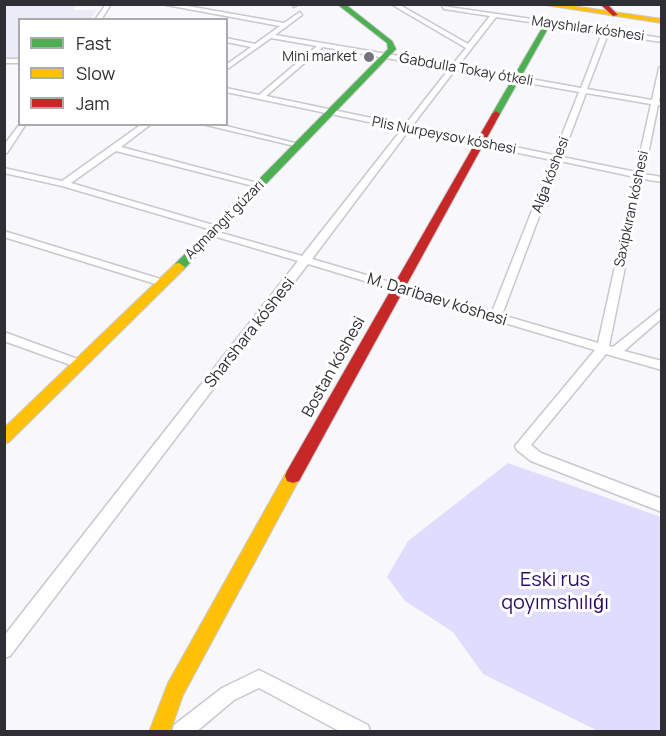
<!DOCTYPE html>
<meta charset="utf-8">
<style>
body{margin:0}
#map{position:relative;width:666px;height:736px;overflow:hidden;background:#f7f7fc;font-family:Manrope,sans-serif}
canvas{display:block}
.frame{position:absolute;inset:0;border:6px solid #2e2e34;pointer-events:none}
.legend{position:absolute;left:18px;top:18px;width:210px;height:108px;box-sizing:border-box;background:#fff;border:2px solid #ababae;margin:0;padding:8px 10px;list-style:none;font-size:18px;color:#2e2e34}
.legend li{display:flex;align-items:center;gap:12px;height:30px}
.legend b{width:30px;border:2px solid #ababae}
</style>
<div id="map">
<canvas width="666" height="736"></canvas>
<div class="frame"></div>
<ul class="legend">
<li><b style="height:8px;background:#4caf50"></b>Fast</li>
<li><b style="height:8px;background:#ffc107"></b>Slow</li>
<li><b style="height:8px;background:#c62828"></b>Jam</li>
</ul>
</div>
<script>
const ctx = document.querySelector('canvas').getContext('2d');
ctx.lineJoin = 'round';
function paint(path, color) {
  ctx.fillStyle = color;
  ctx.fill(path, 'evenodd');
}
function poly(rows) {
  const path = new Path2D();
  for (const r of rows) {
    path.moveTo(r[0], r[1]);
    for (let i = 2; i < r.length; i += 2) path.lineTo(r[i], r[i + 1]);
  }
  return path;
}
function strokePath(path, color, width, dash) {
  ctx.strokeStyle = color;
  ctx.lineWidth = width;
  ctx.lineCap = dash ? 'butt' : 'round';
  ctx.setLineDash(dash || []);
  ctx.stroke(path);
}
function drawText(font, color, halo, rows, align = 'center') {
  ctx.font = font + ' Manrope,sans-serif';
  ctx.lineWidth = 6;
  ctx.setLineDash([]);
  ctx.textBaseline = 'middle';
  ctx.strokeStyle = halo;
  ctx.fillStyle = color;
  for (const [text, x, y, turn = 0] of rows) {
    ctx.save();
    ctx.translate(x, y);
    ctx.rotate((+turn || 0) * Math.PI / 180);
    ctx.textAlign = isNaN(turn) ? turn : align;
    if (halo) ctx.strokeText(text, 0, 0);
    ctx.fillText(text, 0, 0);
    ctx.restore();
  }
}
const built = poly([
 [4,5,76,5,73,10,97,10,90,19,20,20,19,59,5,59]
]);
const green = poly([
 [508,463,661,517,661,731,598,731,483,674,453,632,405,601,387,577,408,541]
]);
const street = poly([
 [106,4,111,4,101,20,95,20,106,4],
 [161,4,176,4,284,23,300,12,302,15,275,35,452,65,466,48,391,4,398,4,468,44,490,16,444,9,442,6,662,38,662,42,608,34,587,89,652,100,659,68,662,66,662,87,659,101,662,102,662,106,658,105,644,174,662,177,662,182,643,179,609,346,613,347,662,308,662,318,624,351,662,361,662,370,606,354,531,445,541,453,662,499,662,512,531,461,517,450,515,446,595,350,308,264,10,656,4,658,4,636,298,261,210,235,208,233,212,230,62,186,4,173,4,168,62,181,142,124,151,124,121,147,265,185,261,188,116,151,71,183,220,227,222,229,218,232,302,256,402,129,226,92,226,88,259,95,317,46,271,38,226,70,226,65,251,47,226,42,226,38,255,44,280,26,161,4],
 [496,17,602,33,581,88,458,66,496,17],
 [323,47,449,69,405,125,266,96,323,47],
 [455,70,579,92,554,155,412,126,455,70],
 [586,93,651,104,636,172,562,157,586,93],
 [409,130,552,160,492,312,312,259,409,130],
 [560,161,635,177,598,343,502,315,560,161],
 [291,4,297,4,297,5,294,7,291,4],
 [4,59,20,59,20,63,4,63,4,59],
 [20,124,26,124,7,153,4,153,4,145,20,124],
 [202,124,218,124,303,145,299,147,202,124],
 [4,231,167,281,168,283,163,286,159,285,4,237,4,231],
 [4,332,83,361,85,364,79,368,4,341,4,332],
 [259,670,368,725,370,732,341,732,259,688,234,700,196,732,172,732,174,725,222,688,259,670]
]);
const fast = poly([
 [337,4,345,4,392,41,396,49,183,270,175,270,175,264,388,49,387,43,337,4],
 [548,21,551,23,500,114,493,116,492,114,545,23,548,21]
]);
const slow = poly([
 [539,4,559,4,662,19,662,23,539,4],
 [179,263,185,267,183,270,9,442,4,444,4,428,175,264,179,263],
 [293,469,299,471,301,476,183,695,170,732,149,732,168,683,287,471,293,469]
]);
const jam = poly([
 [600,4,607,4,618,15,613,16,600,4],
 [496,111,500,114,299,481,293,483,287,481,285,476,287,471,492,114,496,111]
]);
const markers = [
 [369,57,6,"#74747a"]
];
const farStreetnames = [
 ["Mayshılar kóshesi",588,29,8],
 ["Ǵabdulla Tokay ótkeli",466,70,10],
 ["Plis Nurpeysov kóshesi",444,136,11],
 ["Alǵa kóshesi",551,175,-69],
 ["Saxipkıran kóshesi",632,209,-78],
 ["Aqmangıt gúzarı",225,220,-45]
];
const farPoinames = [
 ["Mini market",357,57]
];
const streetNames = [
 ["M. Daribaev kóshesi",437,300,17],
 ["Sharshara kóshesi",250,333,-52],
 ["Bostan kóshesi",334,367,-61]
];
const nearParknames = [
 ["Eski rus",555,580],
 ["qoyımshılıǵı",555,603]
];
paint(built, '#ecebf8');
paint(green, '#dfdcfd');
strokePath(street, '#c8c8cd', 3);
strokePath(fast, '#c8c8cd', 2);
strokePath(slow, '#c8c8cd', 2);
strokePath(jam, '#c8c8cd', 2);
paint(street, '#fefeff');
paint(fast, '#4caf50');
paint(slow, '#ffc107');
paint(jam, '#c62828');
for (const [x, y, r, color] of markers) {
  const dot = new Path2D();
  dot.arc(x, y, r, 0, 2 * Math.PI);
  ctx.fillStyle = color;
  ctx.fill(dot);
  strokePath(dot, '#fff', 2);
}
drawText('14px', '#2e2e34', '#fff', farStreetnames);
drawText('14px', '#2e2e34', '#fff', farPoinames, 'right');
drawText('16px', '#2e2e34', '#fff', streetNames);
drawText('20px', '#2c0c6a', '#fff', nearParknames);
</script>
